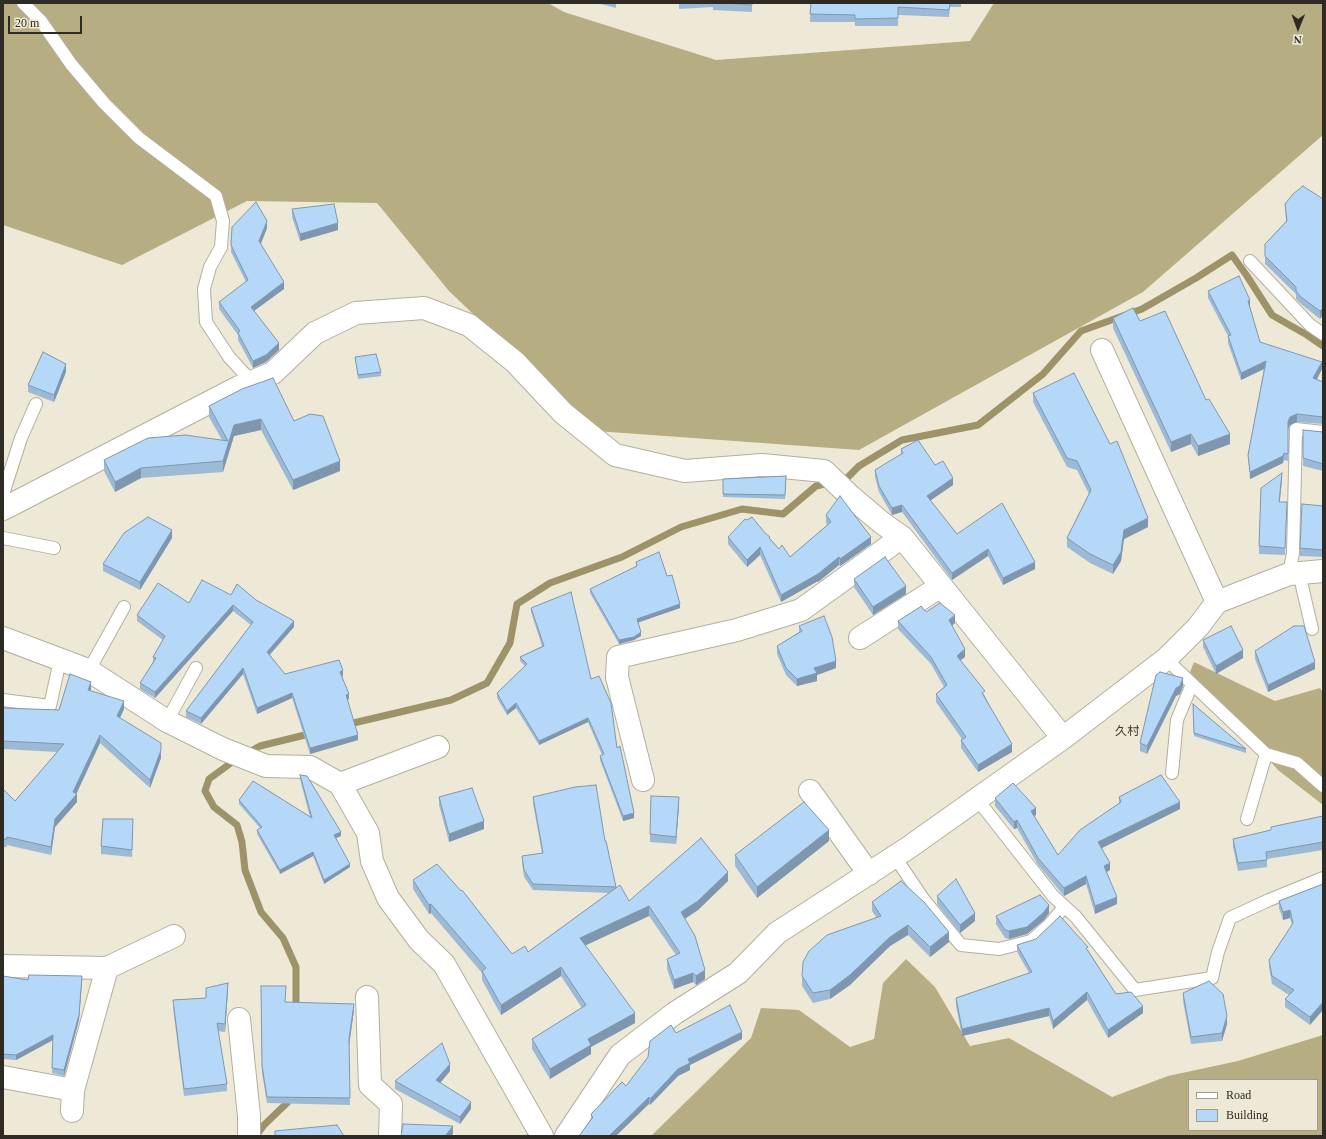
<!DOCTYPE html>
<meta charset="utf-8">
<style>
body{margin:0}
#map{position:relative;width:1326px;height:1139px;overflow:hidden;background:#eee9d6;font-family:"Times New Roman",serif}
canvas{display:block}
.frame{position:absolute;inset:0;border:4px solid #2d2b24;pointer-events:none}
.legend{position:absolute;left:1188px;top:1079px;width:130px;height:52px;box-sizing:border-box;background:#eee9d6;border:1px solid #a19d8f;margin:0;padding:5px 7px;list-style:none;font-size:12px;color:#2d2b24}
.legend li{display:flex;align-items:center;gap:8px;height:20px}
.legend b{width:20px;border:1px solid #a19d8f}
.north{position:absolute;left:1278px;top:8px;width:40px;height:40px;-webkit-text-stroke:3px #eee9d6;paint-order:stroke;rotate:181deg;font-size:11px;font-weight:700;line-height:16px;text-align:center;color:#2d2b24}
.north::after{content:'';display:block;margin:auto;width:14px;height:18px;background:#2d2b24;clip-path:polygon(50% 0,100% 100%,50% 72%,0 100%)}
.scale{position:absolute;left:8px;top:16px;width:74px;height:18px;box-sizing:border-box;border:2px solid #2d2b24;border-top:0;padding-left:5px;font-size:12px;line-height:14px;white-space:nowrap;color:#2d2b24;-webkit-text-stroke:3px #eee9d6;paint-order:stroke}
</style>
<div id="map">
<canvas width="1326" height="1139"></canvas>
<div class="frame"></div>
<ul class="legend">
<li><b style="height:5px;background:#fff"></b>Road</li>
<li><b style="height:11px;background:#b5d8f9"></b>Building</li>
</ul>
<div class="north">N</div>
<div class="scale">20 m</div>
</div>
<script>
const ctx = document.querySelector('canvas').getContext('2d');
ctx.lineJoin = 'round';
function paint(path, color) {
  ctx.fillStyle = color;
  ctx.fill(path, 'evenodd');
}
function poly(rows) {
  const path = new Path2D();
  for (const r of rows) {
    path.moveTo(r[0], r[1]);
    for (let i = 2; i < r.length; i += 2) path.lineTo(r[i], r[i + 1]);
  }
  return path;
}
function strokePath(path, color, width, dash) {
  ctx.strokeStyle = color;
  ctx.lineWidth = width;
  ctx.lineCap = dash ? 'butt' : 'round';
  ctx.setLineDash(dash || []);
  ctx.stroke(path);
}
function drawText(font, color, halo, rows, align = 'center') {
  ctx.font = font + ' "Times New Roman","Noto Sans JP",serif';
  ctx.lineWidth = 3;
  ctx.setLineDash([]);
  ctx.textBaseline = 'middle';
  ctx.strokeStyle = halo;
  ctx.fillStyle = color;
  for (const [text, x, y, turn = 0] of rows) {
    ctx.save();
    ctx.translate(x, y);
    ctx.rotate((+turn || 0) * Math.PI / 180);
    ctx.textAlign = isNaN(turn) ? turn : align;
    if (halo) ctx.strokeText(text, 0, 0);
    ctx.fillText(text, 0, 0);
    ctx.restore();
  }
}
const forest = poly([
 [3,3,548,3,564,12,716,60,970,41,994,3,1323,3,1323,135,1143,292,859,450,596,431,449,291,377,203,247,201,122,265,3,225],
 [1194,662,1275,701,1320,688,1323,692,1323,805,1278,770,1190,672],
 [906,959,935,987,970,1046,1009,1038,1112,1097,1168,1076,1238,1061,1323,1035,1323,1136,651,1136,751,1038,761,1008,799,1010,850,1047,874,1039,883,983],
 [1189,1080,1317,1080,1317,1130,1189,1130]
]);
const stream = poly([
 [345,725,451,700,487,683,510,643,517,604,550,583,622,557,681,527,742,509,783,514,816,486,846,479,859,466,902,440,978,425,1043,374,1081,331,1142,309,1196,278,1232,255,1247,276,1272,315,1307,335,1323,346],
 [296,1012,296,967,283,938,261,912,245,870,242,842,237,825,214,807,205,791,209,779,235,760,260,746,313,733],
 [256,1136,264,1125,288,1102,290,1097]
]);
const lane = poly([
 [23,3,41,21,71,64,104,103,139,138,216,196,223,221,221,247,210,267,204,289,206,322,229,357,252,382],
 [1250,261,1310,325,1323,334],
 [3,494,21,438,36,404],
 [3,538,54,548],
 [1299,573,1312,629],
 [1289,574,1293,553,1296,429,1323,432],
 [1166,659,1266,754,1297,763,1323,786],
 [89,670,124,607],
 [3,700,50,706,60,660],
 [167,721,196,668],
 [1172,773,1177,720,1192,684],
 [977,799,1053,896,1076,917,1135,990,1212,978,1218,952,1230,918,1269,900,1323,878],
 [1247,819,1266,754],
 [895,857,924,900,961,945,999,949,1031,941,1049,925,1064,907]
]);
const street = poly([
 [1102,350,1217,602],
 [3,509,239,387,273,373,315,333,356,313,424,308,469,325,515,362,563,413,615,455,685,471,762,465,824,471,850,496,882,523,902,537,1063,738],
 [3,638,88,670,167,721,223,749,266,766,310,767,340,784,368,833,372,861,388,898,419,940,444,964,542,1136],
 [860,638,941,586],
 [643,780,617,677,618,657,737,630,801,610,902,537],
 [340,784,438,747],
 [810,791,869,874],
 [3,966,107,968,174,936],
 [367,997,370,1085,391,1104,390,1136],
 [239,1019,249,1116,249,1136],
 [3,1077,73,1090,107,968],
 [72,1111,73,1090],
 [566,1136,620,1055,675,1013,738,973,777,933,908,848,1063,738,1166,659,1198,627,1217,602,1289,574,1323,571]
]);
const wall = poly([
 [597,3,616,3,616,8],
 [679,3,752,3,752,12,713,10,713,7,679,9],
 [811,3,961,3,961,7,950,7,949,17,898,15,898,26,855,26,855,22,810,22],
 [1323,199,1320,319,1301,304,1296,299,1296,294,1265,264,1265,244,1286,221,1285,204],
 [292,209,338,230,300,241,292,217],
 [232,227,267,228,261,244,284,289,254,311,279,350,266,362,253,368,238,340,238,335,219,309,219,302,246,282,231,252],
 [1208,291,1250,307,1260,342,1322,369,1317,380,1323,382,1323,424,1297,422,1290,425,1288,429,1288,461,1284,460,1283,463,1250,479,1248,455,1264,369,1241,380,1228,343,1228,336,1208,298],
 [1113,318,1140,321,1206,400,1230,444,1198,456,1191,444,1171,452,1113,328],
 [355,357,381,372,381,376,358,379],
 [66,372,54,402,28,392,28,385],
 [1033,393,1148,527,1124,539,1121,561,1113,574,1090,563,1067,547,1067,538,1089,494,1077,470,1067,467,1033,402],
 [209,406,294,421,340,471,293,490,261,430,234,436,223,472,141,478,115,492,104,471,104,460,222,440,209,417],
 [1303,430,1323,432,1323,471,1303,466],
 [901,449,935,465,953,485,930,500,957,534,1035,569,1003,585,988,556,952,580,902,512,892,515,879,492,875,477,875,470,901,455],
 [786,476,785,499,723,497,723,479],
 [1282,480,1279,502,1287,510,1285,555,1259,554,1259,546],
 [1323,506,1323,557,1300,556,1300,548],
 [826,515,871,544,840,566,839,565,818,582,818,581,781,602,760,555,747,567,728,544,728,537,765,533,779,549,790,557,827,525,826,523],
 [172,538,140,590,103,571,103,564],
 [636,562,667,576,680,608,638,622,641,636,634,640,619,644,590,593,590,589,636,567],
 [854,579,906,594,873,615,854,587],
 [231,595,256,600,294,627,270,655,285,674,343,676,342,676,349,699,347,700,358,740,310,754,292,698,257,714,243,674,201,724,186,717,186,711,251,625,233,611,155,698,140,689,140,683,153,662,153,657,163,640,137,621,137,615,189,603],
 [531,608,591,679,617,748,634,818,623,821,600,760,600,756,602,755,588,722,539,745,516,708,507,715,497,698,497,693,525,666,520,661,520,657,542,646,531,612],
 [898,621,955,623,952,626,965,657,960,660,985,696,1012,752,978,772,961,748,961,740,962,739,936,702,936,694,944,687,931,664,898,629],
 [799,626,836,668,817,675,817,681,797,686,786,675,777,654,777,646,799,632],
 [1203,640,1243,658,1216,674,1203,647],
 [1255,651,1315,669,1268,692,1255,659],
 [1183,686,1180,694,1176,696,1147,754,1140,751,1140,743],
 [91,691,124,709,120,718,161,758,150,788,100,743,77,793,77,802,55,827,51,855,7,845,7,847,3,847,3,789,15,801,57,752,3,749,3,708,59,710],
 [1193,704,1246,749,1246,753,1194,736],
 [300,775,341,836,336,838,350,867,324,884,313,856,280,874,257,834,257,830,260,828,239,804,239,800,310,817,300,779],
 [439,797,484,829,449,842,439,805],
 [533,797,605,841,606,841,616,888,629,901,728,881,698,910,685,919,705,979,696,985,693,982,674,989,667,969,667,959,676,955,649,916,585,945,635,1023,591,1047,591,1054,550,1079,532,1049,532,1039,582,1008,561,976,501,1015,482,980,482,973,431,913,429,914,413,889,413,880,512,954,528,952,609,893,533,890,524,877,522,862,522,856,542,853,533,803],
 [1119,797,1180,809,1102,848,1110,870,1106,872,1117,904,1095,914,1086,884,1064,896,1038,865,1017,828,1014,829,995,806,995,798,1036,815,1034,816,1058,855,1119,803],
 [679,805,676,844,650,842,650,834],
 [1323,816,1323,850,1267,859,1267,867,1238,871,1233,847,1233,839,1271,830],
 [133,827,132,857,101,854,101,846],
 [829,841,757,898,735,866,735,855],
 [1323,884,1310,1025,1285,1007,1285,999,1289,995,1272,984,1269,967,1269,960,1292,925,1290,918,1283,920,1279,908,1279,901],
 [937,896,975,921,960,933,937,904],
 [872,902,949,942,930,957,908,935,890,946,850,985,830,999,813,1003,802,986,802,976,876,917,872,911],
 [1049,913,1044,920,1027,934,1009,939,1005,938,996,924,996,916],
 [1017,945,1088,950,1116,994,1143,1013,1108,1038,1087,1000,1053,1029,1049,1016,962,1036,956,1006,956,998,1029,973,1017,952],
 [3,976,28,980,82,981,79,1020,64,1076,52,1073,53,1040,16,1060,3,1059],
 [261,986,285,1002,354,1010,349,1046,350,1105,267,1103,262,1073],
 [206,988,228,990,225,1032,218,1031,227,1084,227,1091,184,1096,173,1007,173,1000,206,998],
 [1183,993,1227,1024,1222,1041,1191,1044,1183,1001],
 [676,1033,742,1039,690,1065,690,1070,678,1076,650,1105,649,1104,591,1120,591,1115,626,1086],
 [450,1071,440,1083,471,1109,460,1124,395,1089,395,1081]
]);
const shadedWall = poly([
 [267,221,267,228,259,248,259,241],
 [338,223,338,230,300,241,300,234],
 [284,282,284,289,251,313,251,307],
 [1250,300,1250,307,1248,308,1248,301],
 [1323,308,1323,315,1320,319,1320,311],
 [279,343,279,350,266,362,253,368,253,361],
 [1266,361,1266,368,1241,380,1241,373],
 [1322,362,1322,369,1313,386,1313,378],
 [66,364,66,372,54,402,54,395],
 [1297,414,1297,422,1290,425,1288,429,1288,461,1288,422,1290,417],
 [261,419,261,430,234,436,223,472,223,461,234,425],
 [1191,434,1191,444,1171,452,1171,442],
 [1230,434,1230,444,1198,456,1198,446],
 [1284,453,1283,463,1250,479,1250,472],
 [340,461,340,471,293,490,293,480],
 [141,468,141,478,115,492,115,482],
 [1282,473,1282,480,1279,509,1279,502],
 [953,478,953,485,927,503,927,496],
 [902,505,902,512,892,515,892,508],
 [1148,518,1148,527,1124,539,1121,561,1113,574,1113,565,1124,530],
 [172,530,172,538,140,590,140,582],
 [871,537,871,544,840,566,840,559],
 [760,547,760,555,747,567,747,560],
 [988,549,988,556,952,580,952,573],
 [839,557,839,565,818,582,818,574],
 [1035,562,1035,569,1003,585,1003,578],
 [818,574,818,581,781,602,781,595],
 [906,586,906,594,873,615,873,607],
 [680,604,680,608,637,623,637,619],
 [233,605,233,611,155,698,155,692],
 [955,615,955,623,949,628,949,620],
 [294,621,294,627,267,657,267,652],
 [641,632,641,636,634,640,619,644,619,640],
 [965,649,965,657,957,663,957,656],
 [1243,650,1243,658,1216,674,1216,666],
 [836,661,836,668,817,675,817,681,797,686,797,679,814,668],
 [1315,662,1315,669,1268,692,1268,685],
 [243,668,243,674,201,724,201,718],
 [343,670,343,676,340,677,340,672],
 [1183,678,1183,686,1180,694,1176,696,1147,754,1147,746,1176,688],
 [91,682,91,690,88,698,88,690],
 [292,693,292,698,257,714,257,708],
 [349,694,349,699,346,701,346,695],
 [124,701,124,709,117,724,117,716],
 [516,703,516,708,507,715,507,711],
 [588,718,588,722,539,745,539,741],
 [100,735,100,743,75,796,77,794,77,802,55,827,51,855,51,847,55,819,73,792],
 [358,735,358,740,310,754,310,748],
 [1012,744,1012,752,978,772,978,765],
 [161,750,161,758,150,788,150,780],
 [679,797,679,805,676,844,676,837],
 [1180,802,1180,809,1098,850,1098,842],
 [1036,808,1036,815,1031,818,1031,811],
 [634,813,634,818,623,821,623,816],
 [1017,820,1017,828,1014,829,1014,822],
 [484,821,484,829,449,842,449,834],
 [829,830,829,841,757,898,757,887],
 [341,832,341,836,334,839,334,835],
 [313,852,313,856,280,874,280,870],
 [1110,863,1110,870,1104,874,1104,866],
 [350,864,350,867,324,884,324,880],
 [728,872,728,881,698,910,681,921,681,912],
 [1086,876,1086,884,1064,896,1064,888],
 [1117,897,1117,904,1095,914,1095,906],
 [431,904,431,913,429,914,429,905],
 [1049,905,1049,913,1044,920,1027,934,1009,939,1009,931],
 [649,906,649,916,580,948,580,938],
 [1290,910,1290,918,1283,920,1283,912],
 [975,913,975,921,960,933,960,925],
 [908,925,908,935,890,946,850,985,830,999,830,990,890,937],
 [949,932,949,942,930,957,930,947],
 [561,967,561,976,501,1015,501,1005],
 [705,970,705,979,696,985,696,976],
 [693,973,693,982,674,989,674,980],
 [82,976,79,1020,64,1076,64,1070],
 [228,983,228,990,225,1032,225,1024],
 [1087,992,1087,1000,1053,1029,1053,1021],
 [1323,1002,1323,1010,1310,1025,1310,1017],
 [354,1004,354,1010,349,1046,349,1039],
 [1143,1006,1143,1013,1108,1038,1108,1030],
 [1049,1008,1049,1016,962,1036,962,1029],
 [635,1013,635,1023,591,1047,591,1054,550,1079,550,1069,588,1039],
 [1227,1016,1227,1024,1222,1041,1222,1033],
 [742,1032,742,1039,690,1065,690,1070,678,1076,650,1105,650,1099,688,1059],
 [53,1035,53,1040,16,1060,16,1055],
 [450,1064,450,1071,436,1088,436,1080],
 [649,1097,649,1104,616,1136,609,1136],
 [471,1102,471,1109,460,1124,460,1117],
 [453,1126,453,1134,451,1136,445,1136]
]);
const building = poly([
 [725,3,752,3,752,5,725,3],
 [811,3,950,3,949,10,898,7,898,18,855,19,855,15,810,14,811,3],
 [1303,186,1323,199,1323,308,1320,311,1301,297,1296,291,1296,287,1265,256,1265,244,1287,221,1285,204,1293,194,1303,186],
 [256,202,267,221,259,241,284,282,251,307,279,343,266,355,253,361,238,333,240,331,219,302,248,280,231,245,232,227,256,202],
 [334,204,338,223,300,234,292,209,334,204],
 [1239,276,1250,300,1248,301,1260,342,1322,362,1313,378,1323,382,1323,417,1297,414,1290,417,1288,422,1288,454,1284,453,1283,456,1250,472,1248,455,1266,361,1241,373,1228,336,1231,335,1208,291,1239,276],
 [1133,308,1140,321,1165,311,1206,400,1209,399,1230,434,1198,446,1191,434,1171,442,1113,318,1133,308],
 [43,352,66,364,54,395,28,385,43,352],
 [376,354,381,372,358,375,355,357,376,354],
 [1074,373,1110,444,1117,441,1148,518,1124,530,1121,552,1113,565,1090,554,1067,538,1091,490,1077,461,1067,458,1033,393,1074,373],
 [273,378,294,421,310,414,323,416,340,461,293,480,261,419,234,425,223,461,141,468,115,482,104,460,148,438,185,435,228,441,209,406,242,389,273,378],
 [1303,430,1323,432,1323,464,1303,458,1303,430],
 [918,440,935,465,943,461,953,478,927,496,957,534,1002,503,1035,562,1003,578,988,549,952,573,902,505,892,508,879,486,875,470,903,453,901,449,918,440],
 [1282,473,1279,502,1287,502,1285,548,1259,546,1261,488,1282,473],
 [786,476,785,495,723,494,723,479,786,476],
 [840,496,871,537,840,559,839,557,818,574,781,595,760,547,747,560,728,537,745,519,747,520,752,517,765,533,770,537,769,538,779,549,782,545,790,557,831,522,826,515,840,496],
 [1302,504,1323,506,1323,550,1300,548,1302,504],
 [148,517,172,530,140,582,103,564,124,533,148,517],
 [659,552,667,576,672,575,680,604,637,619,641,632,634,637,619,640,590,589,637,566,636,562,659,552],
 [885,557,906,586,873,607,854,579,885,557],
 [202,580,231,595,237,584,256,600,294,621,267,652,285,674,339,660,343,670,340,672,349,694,346,695,358,735,310,748,292,693,257,708,243,668,201,718,186,711,253,622,233,605,155,692,140,683,156,658,153,657,165,636,137,615,158,583,189,603,202,580],
 [571,592,591,679,599,676,611,703,617,748,620,746,634,813,623,816,600,756,604,754,588,718,539,741,516,703,507,711,497,693,527,664,520,657,544,646,531,608,571,592],
 [940,603,955,615,949,620,965,649,957,656,985,691,982,693,1012,744,978,765,961,740,966,737,936,694,947,685,931,657,898,621,920,607,921,606,926,612,940,603],
 [824,616,832,637,836,661,814,668,817,673,797,679,786,668,777,646,802,631,799,626,824,616],
 [1231,626,1243,650,1216,666,1203,640,1231,626],
 [1294,626,1304,626,1315,662,1268,685,1255,651,1294,626],
 [1160,672,1183,678,1180,686,1176,688,1147,746,1140,743,1156,675,1160,672],
 [70,674,91,682,88,690,124,701,117,716,161,743,161,750,150,780,100,735,73,792,77,794,55,819,51,847,7,837,7,839,3,839,3,789,15,801,64,744,3,741,3,708,59,710,70,674],
 [1193,704,1246,749,1194,733,1193,704],
 [300,775,307,776,341,832,334,835,350,864,324,880,313,852,280,870,257,830,262,827,239,800,253,781,312,818,300,775],
 [1161,775,1180,802,1098,842,1110,863,1104,866,1117,897,1095,906,1086,876,1064,888,1038,858,1017,820,1014,822,995,798,1013,783,1036,808,1031,811,1058,855,1080,830,1121,802,1119,797,1161,775],
 [596,785,605,841,606,841,616,887,533,884,524,870,522,856,543,853,533,797,575,787,596,785],
 [472,788,484,821,449,834,439,797,472,788],
 [651,796,679,797,676,837,650,834,651,796],
 [804,802,829,830,757,887,735,855,804,802],
 [1323,816,1323,842,1266,852,1267,860,1238,863,1233,839,1271,830,1271,827,1323,816],
 [103,819,133,819,132,850,101,846,103,819],
 [701,838,728,872,698,901,681,912,695,936,705,970,696,976,693,973,674,980,667,959,680,953,649,906,580,938,635,1013,588,1039,591,1045,550,1069,532,1039,586,1005,561,967,501,1005,482,971,486,968,431,904,429,905,413,880,437,864,461,891,462,890,512,954,525,946,528,952,620,885,629,901,701,838],
 [956,879,975,913,960,925,937,896,956,879],
 [901,881,924,902,949,932,930,947,908,925,890,937,850,975,830,990,813,993,802,976,803,962,809,951,827,935,881,916,872,902,901,881],
 [1323,884,1323,1002,1310,1017,1285,999,1294,990,1272,976,1269,960,1293,923,1290,910,1283,912,1279,901,1323,884],
 [1040,895,1049,905,1044,912,1027,927,1009,931,1005,930,996,916,1040,895],
 [1060,916,1088,947,1086,948,1116,994,1131,992,1143,1006,1108,1030,1087,992,1053,1021,1049,1008,962,1029,956,998,1032,972,1017,945,1036,939,1060,916],
 [29,975,82,976,79,1015,64,1070,52,1068,53,1035,16,1055,3,1054,3,976,28,980,29,975],
 [1209,981,1223,994,1227,1016,1222,1033,1191,1037,1183,993,1209,981],
 [228,983,225,1024,217,1023,227,1084,184,1089,173,1000,206,998,206,988,228,983],
 [261,986,286,986,285,1002,354,1004,349,1039,350,1098,267,1097,262,1066,261,986],
 [730,1005,742,1032,688,1059,690,1063,678,1069,650,1099,649,1097,609,1136,579,1136,593,1117,591,1115,592,1113,622,1082,626,1086,648,1057,650,1041,671,1025,676,1033,730,1005],
 [442,1043,450,1064,436,1080,471,1102,460,1117,395,1081,442,1043],
 [403,1124,453,1126,445,1136,401,1136,403,1124],
 [337,1125,344,1136,275,1136,275,1131,337,1125],
 [528,1135,528,1136,519,1136,528,1135]
]);
const neighbourhoodNames = [
 ["久村",1127,732]
];
paint(forest, '#b7ad82');
strokePath(stream, '#9d9268', 7);
strokePath(lane, '#b4af9d', 14);
strokePath(street, '#b4af9d', 24);
strokePath(lane, '#fff', 12);
strokePath(street, '#fff', 22);
paint(wall, '#9cbad6');
paint(shadedWall, '#7f97ae');
paint(building, '#b5d8f9');
strokePath(building, '#7f97ae', 1);
drawText('12px', '#3d3a2a', '#eee9d6', neighbourhoodNames);
</script>
